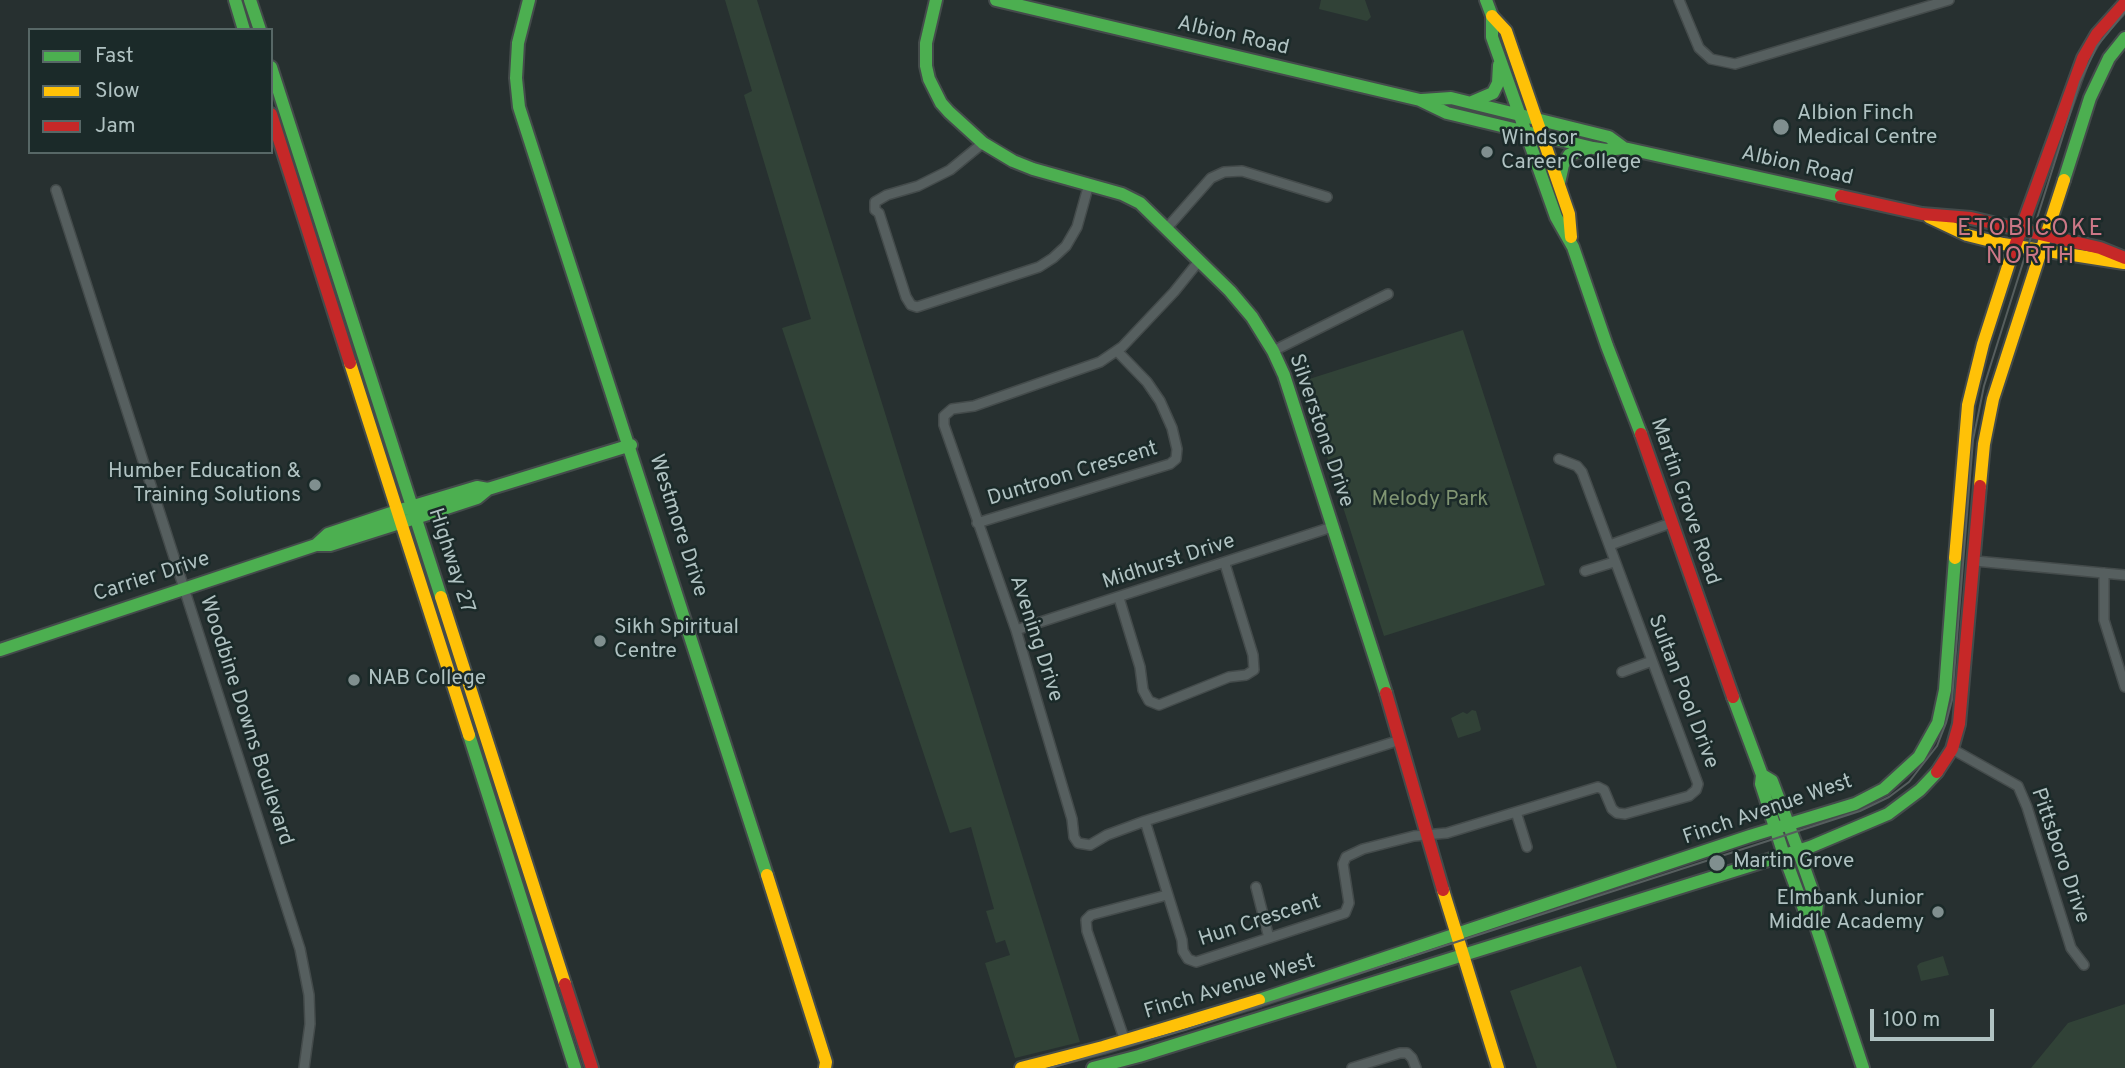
<!DOCTYPE html>
<style>
body{margin:0}
#map{position:relative;width:2125px;height:1068px;overflow:hidden;background:#273030;font-family:Overpass,sans-serif}
canvas{display:block}
.legend{position:absolute;left:28px;top:28px;width:245px;height:126px;box-sizing:border-box;background:#1b2a29;border:2px solid #576766;margin:0;padding:9px 12px;list-style:none;font-size:21px;color:#b0c2c2}
.legend li{display:flex;align-items:center;gap:14px;height:35px}
.legend b{width:35px;border:2px solid #576766}
.scale{position:absolute;left:1870px;top:1009px;width:124px;height:32px;box-sizing:border-box;border:4px solid #b0c2c2;border-top:0;padding-left:9px;font-size:21px;line-height:24px;white-space:nowrap;color:#b0c2c2;-webkit-text-stroke:5px #1b2a29;paint-order:stroke}
</style>
<div id="map">
<canvas width="2125" height="1068"></canvas>
<ul class="legend">
<li><b style="height:9px;background:#4caf50"></b>Fast</li>
<li><b style="height:9px;background:#ffc107"></b>Slow</li>
<li><b style="height:9px;background:#c62828"></b>Jam</li>
</ul>
<div class="scale">100 m</div>
</div>
<script>
const ctx = document.querySelector('canvas').getContext('2d');
ctx.lineJoin = 'round';
function paint(path, color) {
  ctx.fillStyle = color;
  ctx.fill(path, 'evenodd');
}
function poly(rows) {
  const path = new Path2D();
  for (const r of rows) {
    path.moveTo(r[0], r[1]);
    for (let i = 2; i < r.length; i += 2) path.lineTo(r[i], r[i + 1]);
  }
  return path;
}
function strokePath(path, color, width, dash) {
  ctx.strokeStyle = color;
  ctx.lineWidth = width;
  ctx.lineCap = dash ? 'butt' : 'round';
  ctx.setLineDash(dash || []);
  ctx.stroke(path);
}
function drawText(font, color, halo, rows, align = 'center') {
  ctx.font = font + ' Overpass,sans-serif';
  ctx.lineWidth = 5;
  ctx.setLineDash([]);
  ctx.textBaseline = 'middle';
  ctx.strokeStyle = halo;
  ctx.fillStyle = color;
  for (const [text, x, y, turn = 0] of rows) {
    ctx.save();
    ctx.translate(x, y);
    ctx.rotate((+turn || 0) * Math.PI / 180);
    ctx.textAlign = isNaN(turn) ? turn : align;
    if (halo) ctx.strokeText(text, 0, 0);
    ctx.fillText(text, 0, 0);
    ctx.restore();
  }
}
const green = poly([
 [725,0,757,0,1080,1042,1015,1058,985,963,1010,955,1005,940,996,943,986,911,994,909,971,827,950,833,782,328,811,319,744,95,752,91],
 [1321,0,1365,0,1371,17,1367,21,1319,9],
 [1463,330,1545,585,1384,636,1303,381],
 [1472,710,1476,711,1481,729,1480,731,1458,738,1451,718,1463,712,1467,714],
 [1943,956,1949,975,1921,981,1917,966,1920,963],
 [1581,966,1617,1068,1537,1068,1510,991],
 [2125,1004,2125,1068,2031,1068,2068,1023]
]);
const street = poly([
 [1679,0,1699,48,1711,59,1735,64,1949,0],
 [983,143,950,170,918,186,887,195,875,202,875,210,879,213,906,297,911,305,917,307,1039,267,1053,258,1066,246,1077,227,1089,184],
 [56,190,300,949,309,995,310,1024,304,1068],
 [1166,229,1211,178,1224,172,1242,171,1327,197],
 [1199,261,1174,292,1122,347,1100,362,974,406,952,409,944,416,944,425,1016,630,1072,819,1074,837,1078,843,1090,845,1107,835,1145,821,1400,740],
 [1273,351,1388,294],
 [977,523,1170,464,1176,459,1177,449,1172,428,1160,401,1147,382,1117,351],
 [1610,545,1671,523],
 [1975,561,2125,575],
 [1585,571,1614,562],
 [2104,573,2104,620,2125,687],
 [1119,598,1140,667,1143,690,1149,701,1159,705,1229,677,1246,675,1254,670,1253,655,1225,564],
 [1016,630,1332,527],
 [1622,672,1652,661],
 [1952,749,2018,786,2027,807,2071,948,2084,965],
 [1516,812,1527,847],
 [1145,821,1182,940,1183,951,1188,959,1196,962,1345,913,1349,903,1343,864,1346,857,1363,849,1414,836,1447,833,1598,787,1604,790,1612,809,1617,813,1625,814,1689,796,1696,790,1698,784,1582,472,1577,466,1559,459],
 [1256,887,1269,938],
 [1125,1041,1087,931,1086,920,1091,915,1167,895],
 [1352,1068,1400,1053,1407,1053,1412,1058,1416,1068]
]);
const fast = poly([
 [235,0,244,30],
 [250,0,260,30],
 [529,0,518,43,516,78,519,107,767,875],
 [936,0,926,43,926,66,929,79,941,103,949,112,983,143,1013,161,1033,169,1122,194,1140,203,1230,291,1252,317,1273,351,1284,375,1386,693],
 [996,0,1420,100,1447,113,1593,148,1606,150,1624,148,1841,196],
 [1486,0,1492,16,1492,37,1556,217,1573,247,1607,346,1641,434],
 [271,67,441,597],
 [1422,100,1451,98,1609,137,1624,148],
 [1472,102,1493,93,1498,83,1499,65],
 [2064,180,2090,98,2109,58,2125,38],
 [1559,183,1563,165,1569,155,1589,148],
 [316,545,328,534,397,511,477,487,488,489],
 [0,650,316,545,330,545,428,514,477,498,488,489,631,445],
 [1733,697,1762,775,1761,784,1784,855,1804,909,1815,923,1863,1068],
 [469,735,575,1068],
 [1762,775,1772,781,1798,850,1817,904,1815,923],
 [1259,1000,1750,836,1855,804,1884,789,1919,757,1938,723,1945,690,1955,558],
 [1093,1068,1139,1056,1810,847,1888,814,1920,790,1937,772]
]);
const slow = poly([
 [1492,16,1506,31,1569,214,1571,237],
 [1929,217,1967,235,2003,244,2124,263],
 [350,363,469,735],
 [1980,486,1984,444,1993,399,2064,180],
 [1955,558,1968,405,1983,344,2011,257],
 [441,597,565,984],
 [767,875,826,1062,825,1068],
 [1443,890,1498,1068],
 [1021,1068,1103,1047,1259,1000]
]);
const jam = poly([
 [271,114,350,363],
 [1841,196,1922,214,1971,218,2100,248,2125,258],
 [2011,257,2083,58,2097,34,2125,3],
 [1641,434,1733,697],
 [1386,693,1443,890],
 [1937,772,1952,749,1959,724,1980,486],
 [565,984,592,1068]
]);
const tram = poly([
 [1050,1068,1185,1030,1860,811,1889,797,1909,782,1937,746,1946,723,1952,700,1973,440,1984,386,2080,82,2097,46,2125,12]
]);
const markers = [
 [1781,127,9,"#808f8f"],
 [1487,152,7,"#808f8f"],
 [315,485,7,"#808f8f"],
 [600,641,7,"#808f8f"],
 [354,680,7,"#808f8f"],
 [1717,863,9,"#808f8f"],
 [1938,912,7,"#808f8f"]
];
const streetNames = [
 ["Albion Road",1233,37,13],
 ["Albion Road",1797,167,13],
 ["Silverstone Drive",1320,431,71],
 ["Duntroon Crescent",1073,475,-17],
 ["Martin Grove Road",1684,502,71],
 ["Westmore Drive",677,526,72],
 ["Highway 27",450,561,72],
 ["Midhurst Drive",1169,563,-18],
 ["Carrier Drive",152,578,-18],
 ["Avening Drive",1035,639,72],
 ["Sultan Pool Drive",1682,692,69],
 ["Woodbine Downs Boulevard",245,721,72],
 ["Finch Avenue West",1768,811,-19],
 ["Pittsboro Drive",2059,856,71],
 ["Hun Crescent",1260,922,-18],
 ["Finch Avenue West",1230,988,-17]
];
const poiNames = [
 ["Albion Finch",1797,115],
 ["Medical Centre",1797,139],
 ["Windsor",1501,140],
 ["Career College",1501,164],
 ["Humber Education &",301,473,"right"],
 ["Training Solutions",301,497,"right"],
 ["Sikh Spiritual",614,629],
 ["Centre",614,653],
 ["NAB College",368,680],
 ["Martin Grove",1733,863],
 ["Elmbank Junior",1924,900,"right"],
 ["Middle Academy",1924,924,"right"]
];
const parkNames = [
 ["Melody Park",1430,501]
];
const quarterNames = [
 ["ETOBICOKE",2031,230],
 ["NORTH",2031,258]
];
paint(green, '#314237');
strokePath(street, '#444b4b', 12);
strokePath(fast, '#444b4b', 16);
strokePath(slow, '#444b4b', 16);
strokePath(jam, '#444b4b', 16);
strokePath(street, '#565f5f', 9);
strokePath(fast, '#4caf50', 12);
strokePath(slow, '#ffc107', 12);
strokePath(jam, '#c62828', 12);
strokePath(tram, '#565e5e', 2);
for (const [x, y, r, color] of markers) {
  const dot = new Path2D();
  dot.arc(x, y, r, 0, 2 * Math.PI);
  ctx.fillStyle = color;
  ctx.fill(dot);
  strokePath(dot, '#1b2a29', 2.5);
}
drawText('21px', '#b0c2c2', '#1b2a29', streetNames);
drawText('21px', '#b0c2c2', '#1b2a29', poiNames, 'left');
drawText('21px', '#809572', '#1b2a29', parkNames);
ctx.letterSpacing = '2px';
drawText('24px', '#cb7786', '#1b2a29', quarterNames);
ctx.letterSpacing = '0px';
</script>
